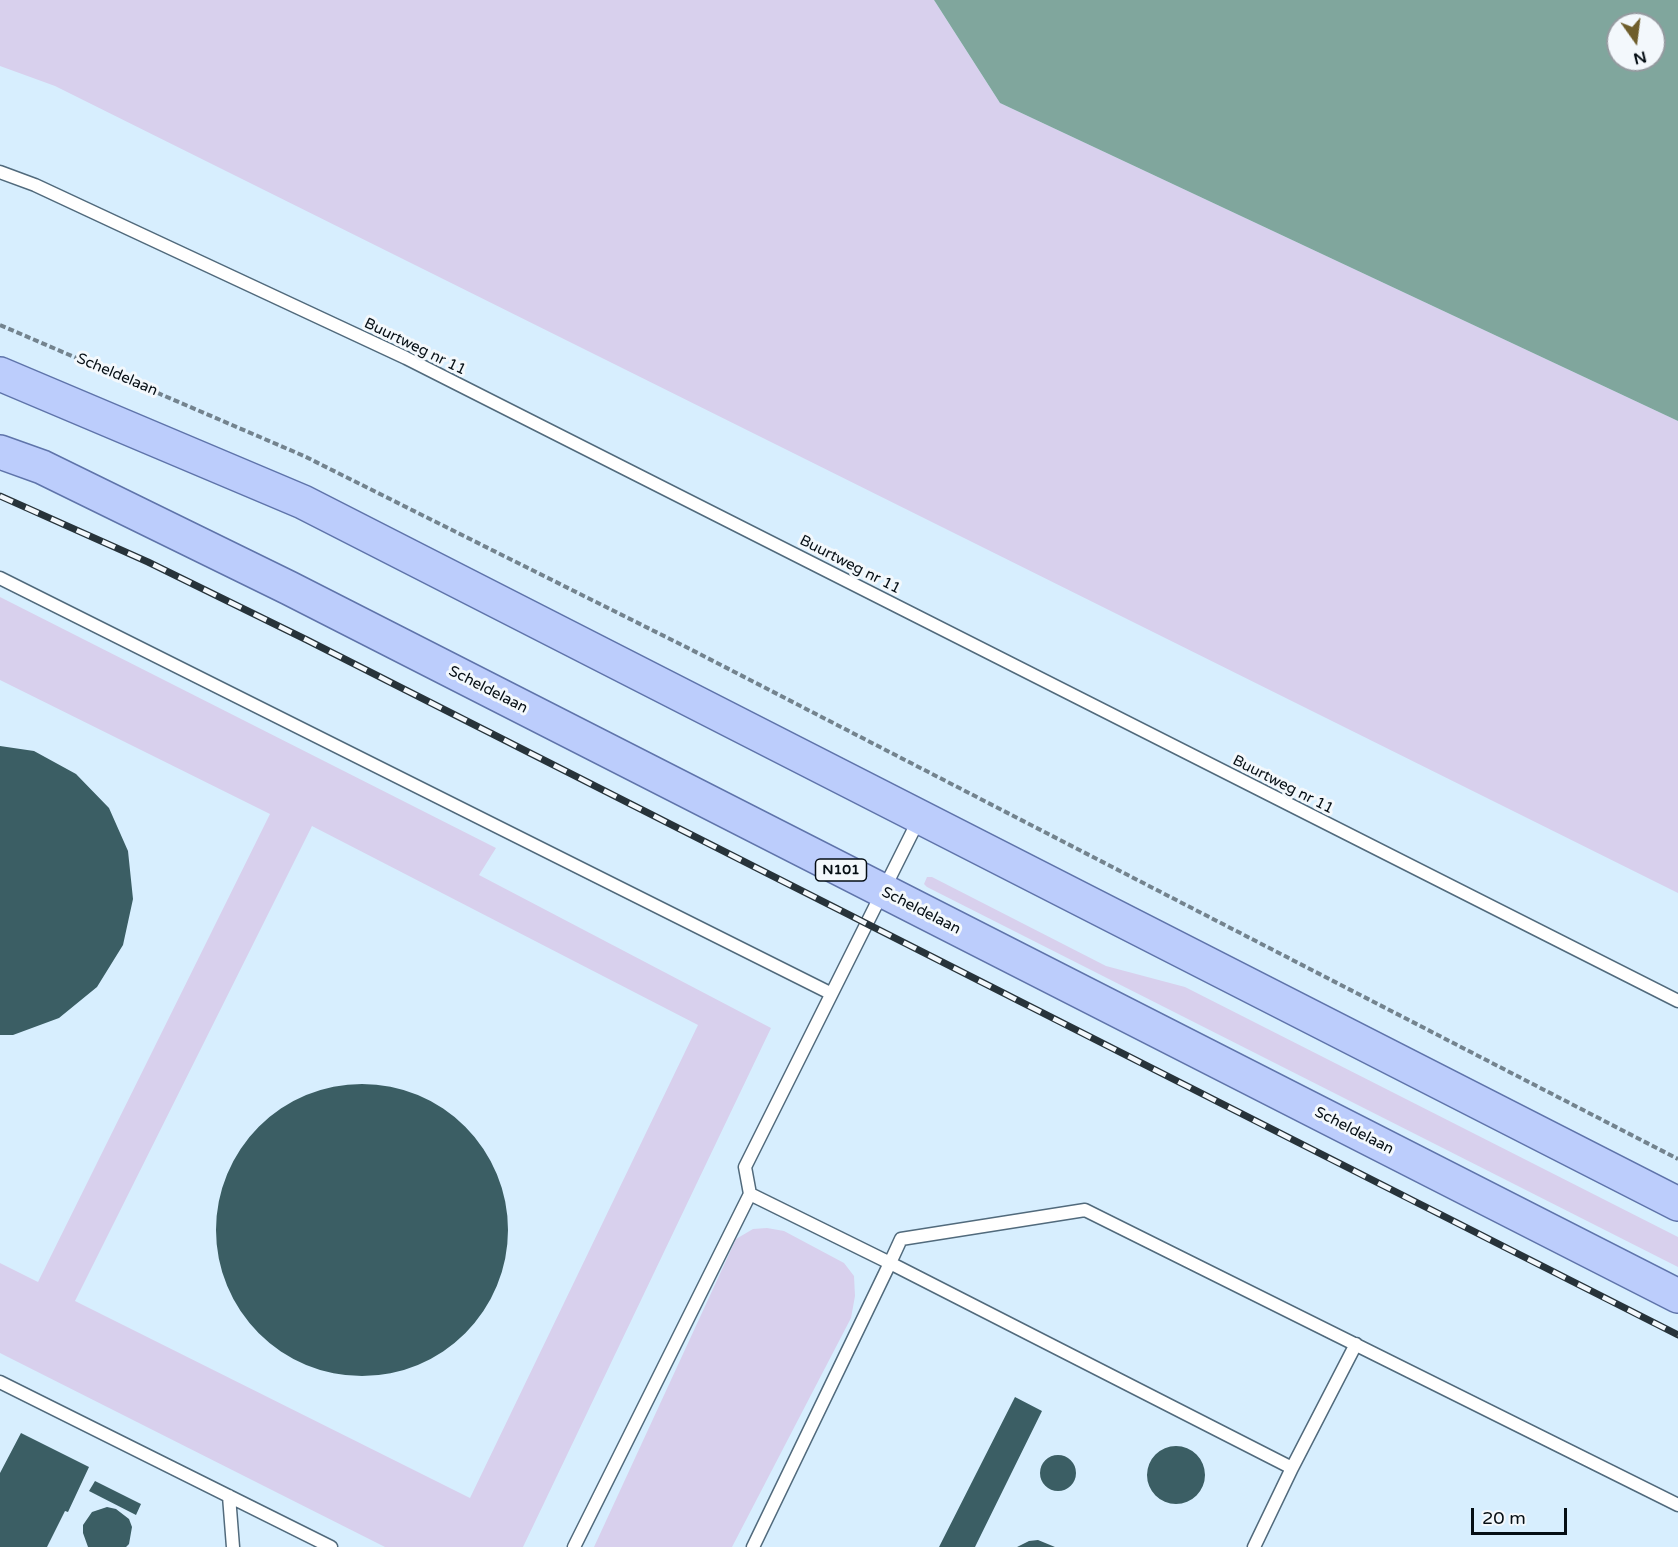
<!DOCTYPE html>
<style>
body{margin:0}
#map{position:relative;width:1678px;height:1547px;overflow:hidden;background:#d7eefe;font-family:"Varela Round",sans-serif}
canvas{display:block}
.north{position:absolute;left:1606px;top:12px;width:60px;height:60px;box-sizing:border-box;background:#f3f8fc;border:2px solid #949a9f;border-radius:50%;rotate:166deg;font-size:16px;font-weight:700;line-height:24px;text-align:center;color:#050e14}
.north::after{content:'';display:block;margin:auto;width:21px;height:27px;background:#6f5e2c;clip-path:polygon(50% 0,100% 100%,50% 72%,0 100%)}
.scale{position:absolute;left:1471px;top:1508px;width:96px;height:27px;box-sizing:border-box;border:3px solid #050e14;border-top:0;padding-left:8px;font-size:18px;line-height:21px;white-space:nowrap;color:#050e14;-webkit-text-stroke:4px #f3f8fc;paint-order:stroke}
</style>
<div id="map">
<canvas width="1678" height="1547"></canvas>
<div class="north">N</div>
<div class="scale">20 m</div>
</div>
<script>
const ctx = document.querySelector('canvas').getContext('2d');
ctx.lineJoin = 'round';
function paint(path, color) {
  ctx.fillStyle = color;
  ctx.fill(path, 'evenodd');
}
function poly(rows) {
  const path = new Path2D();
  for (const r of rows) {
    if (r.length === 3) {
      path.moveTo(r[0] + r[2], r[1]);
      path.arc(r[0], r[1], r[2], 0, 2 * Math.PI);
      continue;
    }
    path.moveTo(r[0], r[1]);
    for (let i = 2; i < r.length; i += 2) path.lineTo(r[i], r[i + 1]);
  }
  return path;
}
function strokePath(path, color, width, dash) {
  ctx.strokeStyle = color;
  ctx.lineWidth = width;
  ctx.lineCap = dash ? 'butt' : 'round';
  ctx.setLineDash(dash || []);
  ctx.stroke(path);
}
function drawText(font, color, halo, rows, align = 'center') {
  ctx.font = font + ' "Varela Round",sans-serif';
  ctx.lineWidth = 6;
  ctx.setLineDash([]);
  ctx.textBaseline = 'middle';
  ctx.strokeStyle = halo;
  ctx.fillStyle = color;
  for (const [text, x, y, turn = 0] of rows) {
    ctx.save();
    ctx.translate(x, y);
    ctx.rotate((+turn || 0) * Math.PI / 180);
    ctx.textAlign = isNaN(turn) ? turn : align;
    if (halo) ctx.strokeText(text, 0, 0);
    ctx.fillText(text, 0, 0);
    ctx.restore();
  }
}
const green = poly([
 [0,0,934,0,1000,103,1678,421,1678,893,55,86,0,66],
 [0,597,496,848,479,875,771,1028,523,1547,385,1547,0,1353,0,1263,38,1282,270,814,0,680],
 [312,826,698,1025,470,1498,75,1301],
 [927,877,932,877,1106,966,1185,987,1678,1237,1678,1267,927,887,924,884],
 [767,1228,784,1231,844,1263,854,1276,855,1296,851,1318,732,1547,594,1547,736,1239,753,1229]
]);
const water = poly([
 [934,0,1678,0,1678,421,1000,103],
 [1618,24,1654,24,1654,60,1618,60]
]);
const building = poly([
 [0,746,34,751,76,774,109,808,128,851,133,899,123,945,97,987,59,1018,13,1035,0,1035],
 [362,1230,146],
 [1015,1397,1042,1411,975,1547,939,1547],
 [21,1433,89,1467,68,1512,65,1511,47,1547,0,1547,0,1473],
 [1176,1475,29],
 [1058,1473,18],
 [95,1481,141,1504,136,1515,89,1491],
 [107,1507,116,1509,129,1519,132,1527,129,1544,126,1547,88,1547,83,1533,83,1525,92,1512],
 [1038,1540,1055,1547,1017,1547,1029,1541]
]);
const path = poly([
 [0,325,304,456,690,649,1678,1159]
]);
const service = poly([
 [0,172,35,185,406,358,1678,1001],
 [0,578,830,993],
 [750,1194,745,1167,920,817],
 [0,1382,331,1547],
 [1292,1468,1356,1344],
 [229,1496,233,1547],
 [574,1547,750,1194,890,1263,901,1239,1085,1210,1678,1505],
 [753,1547,890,1263,1292,1468,1254,1547]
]);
const primary = poly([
 [0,374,303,502,1678,1204],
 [0,452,42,467,289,588,1678,1296]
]);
const rail = poly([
 [0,496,148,562,307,640,1678,1335]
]);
const shields = [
 [841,870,51]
];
const shieldNames = [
 ["N101",841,870]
];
const streetNames = [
 ["Buurtweg nr 11",415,347,26],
 ["Scheldelaan",117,375,23],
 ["Buurtweg nr 11",850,565,27],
 ["Scheldelaan",488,690,27],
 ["Buurtweg nr 11",1283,785,27],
 ["Scheldelaan",921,911,27],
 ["Scheldelaan",1354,1131,27]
];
paint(green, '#d8d0ed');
paint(water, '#80a69d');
paint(building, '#3b5e64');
strokePath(service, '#516a7c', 15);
strokePath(primary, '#5f74aa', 36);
strokePath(path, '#73838e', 4, [6, 3]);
strokePath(service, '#fff', 12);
strokePath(primary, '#bccdfc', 33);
strokePath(rail, '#27333a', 7);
strokePath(rail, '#f3f8fc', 4.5, [14]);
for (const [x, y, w] of shields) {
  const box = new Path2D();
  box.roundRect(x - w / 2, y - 11, w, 22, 4.5);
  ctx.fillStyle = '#f3f8fc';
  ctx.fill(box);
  strokePath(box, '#050e14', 1.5);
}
drawText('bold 14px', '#050e14', null, shieldNames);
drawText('15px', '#050e14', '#f3f8fc', streetNames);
</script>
